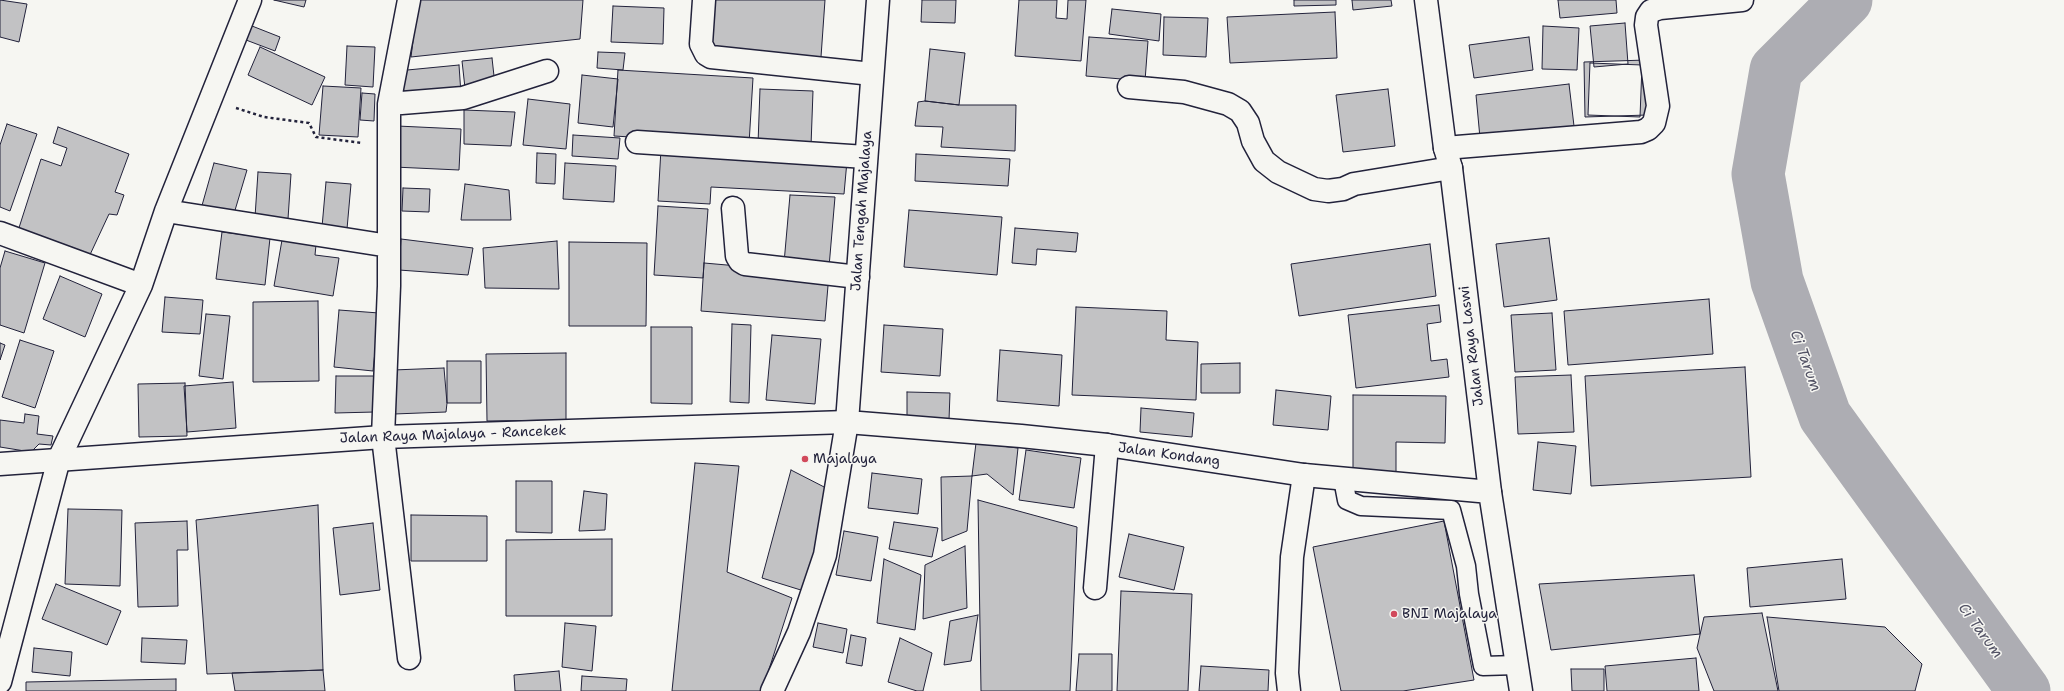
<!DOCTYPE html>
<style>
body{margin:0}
canvas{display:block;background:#f6f6f2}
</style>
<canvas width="2064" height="691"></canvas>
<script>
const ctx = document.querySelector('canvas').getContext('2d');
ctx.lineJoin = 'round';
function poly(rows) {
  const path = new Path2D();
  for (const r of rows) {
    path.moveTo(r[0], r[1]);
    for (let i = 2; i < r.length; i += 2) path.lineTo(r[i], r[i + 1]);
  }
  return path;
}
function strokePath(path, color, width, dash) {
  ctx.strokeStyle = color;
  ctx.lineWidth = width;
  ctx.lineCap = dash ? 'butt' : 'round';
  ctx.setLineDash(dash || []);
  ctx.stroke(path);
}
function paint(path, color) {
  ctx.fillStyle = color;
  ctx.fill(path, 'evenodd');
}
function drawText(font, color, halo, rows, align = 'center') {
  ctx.font = font + ' "Shantell Sans",sans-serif';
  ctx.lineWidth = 3;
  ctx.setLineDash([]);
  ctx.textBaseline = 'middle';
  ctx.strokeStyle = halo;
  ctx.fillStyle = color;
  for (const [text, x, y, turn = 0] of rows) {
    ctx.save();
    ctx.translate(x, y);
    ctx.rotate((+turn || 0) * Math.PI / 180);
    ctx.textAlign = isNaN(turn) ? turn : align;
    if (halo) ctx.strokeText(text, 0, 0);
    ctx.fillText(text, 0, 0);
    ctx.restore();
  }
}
const river = poly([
 [1846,0,1776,70,1758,174,1777,281,1825,416,2024,691]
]);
const building = poly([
 [0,0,27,4,19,42,0,37,0,0],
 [274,0,306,0,304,7,274,0],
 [418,0,583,0,580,39,411,57,418,0],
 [714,0,825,0,821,57,710,49,714,0],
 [922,0,956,0,955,23,921,22,922,0],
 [1019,0,1057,0,1056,18,1067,19,1068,0,1086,0,1081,61,1015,56,1019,0],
 [1294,0,1336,0,1336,5,1294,6,1294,0],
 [1352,0,1391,0,1392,6,1353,10,1352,0],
 [1558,0,1616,0,1617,13,1560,18,1558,0],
 [613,6,664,8,663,44,611,42,613,6],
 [1112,9,1161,14,1159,41,1109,34,1112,9],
 [1335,12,1337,58,1230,63,1227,17,1335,12],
 [1164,17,1208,18,1206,57,1163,55,1164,17],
 [1625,23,1628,64,1594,67,1590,26,1625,23],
 [252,26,280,37,275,51,246,40,252,26],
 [1543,26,1579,28,1577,70,1542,69,1543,26],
 [1089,37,1148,41,1145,81,1086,76,1089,37],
 [1529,37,1533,70,1474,78,1469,45,1529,37],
 [347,46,375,47,373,87,345,85,347,46],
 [260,47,325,77,312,105,248,75,260,47],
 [930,49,965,53,959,105,925,101,930,49],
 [598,52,625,53,623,70,597,68,598,52],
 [492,58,495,85,465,88,462,61,492,58],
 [1646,60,1647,115,1585,117,1584,62,1646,60],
 [1590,63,1642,65,1640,117,1588,115,1590,63],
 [459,65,461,94,398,99,397,71,459,65],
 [618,70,753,78,749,144,614,136,618,70],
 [582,75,618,79,613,127,578,123,582,75],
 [1569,84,1574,126,1480,138,1476,95,1569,84],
 [323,86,361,88,358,137,319,135,323,86],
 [760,89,813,91,811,146,758,144,760,89],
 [1388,89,1395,146,1343,152,1336,95,1388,89],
 [362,93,375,94,374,121,360,120,362,93],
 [528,99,570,104,566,149,523,145,528,99],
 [925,101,959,105,1016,105,1015,151,941,147,943,127,915,126,918,102,925,101],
 [464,110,515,112,511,146,464,144,464,110],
 [7,124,37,134,10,211,0,207,0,145,7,124],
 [397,126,461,129,459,170,394,167,397,126],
 [58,127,129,154,115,192,124,195,117,215,109,214,88,259,17,234,41,159,61,166,67,148,53,143,58,127],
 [573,135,620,138,618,159,572,156,573,135],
 [661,149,847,161,844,194,711,187,710,204,658,201,661,149],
 [537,153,556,154,555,184,536,183,537,153],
 [916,154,1010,159,1008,186,915,181,916,154],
 [214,163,247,170,233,217,201,209,214,163],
 [565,163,616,166,614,202,563,199,565,163],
 [258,172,291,174,288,219,255,217,258,172],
 [326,182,351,184,347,229,322,227,326,182],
 [465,184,509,190,511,220,461,220,465,184],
 [403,188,430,189,429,212,402,211,403,188],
 [790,195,835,197,829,267,784,263,790,195],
 [658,206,708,209,703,278,654,275,658,206],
 [909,210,1002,217,997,275,904,267,909,210],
 [1015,228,1078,233,1076,252,1037,249,1036,265,1012,263,1015,228],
 [222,232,270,238,265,285,216,279,222,232],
 [1549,238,1557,300,1504,307,1496,244,1549,238],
 [401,239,473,248,468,275,399,270,401,239],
 [282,240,316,245,315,255,339,258,333,296,274,286,282,240],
 [557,241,559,289,485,288,483,248,557,241],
 [569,242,647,243,646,326,569,326,569,242],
 [1430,244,1436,296,1299,316,1291,264,1430,244],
 [5,251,45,263,24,333,0,325,0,268,5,251],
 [704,263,829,274,825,321,701,311,704,263],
 [60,276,102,294,85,337,43,319,60,276],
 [165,297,203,300,200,334,162,332,165,297],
 [1709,299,1713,354,1568,365,1564,311,1709,299],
 [318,301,319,381,253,382,253,302,318,301],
 [1439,305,1441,322,1427,324,1431,361,1447,359,1449,377,1356,388,1348,315,1439,305],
 [1076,307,1167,311,1166,340,1198,342,1196,400,1072,395,1076,307],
 [339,310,379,313,373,371,334,367,339,310],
 [1552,313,1556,370,1515,372,1511,315,1552,313],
 [206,314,230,316,223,379,199,376,206,314],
 [732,324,751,325,749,403,730,402,732,324],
 [884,325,943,329,940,376,881,372,884,325],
 [651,327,692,327,692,404,651,403,651,327],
 [772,335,821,339,815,404,766,400,772,335],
 [20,340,54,351,35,408,2,397,20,340],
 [0,343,5,345,0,360,0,343],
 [1000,350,1062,355,1059,406,997,401,1000,350],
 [566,353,566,420,487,421,486,354,566,353],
 [447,361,481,361,481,403,447,403,447,361],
 [1240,363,1240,393,1201,393,1201,364,1240,363],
 [1745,367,1751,477,1591,486,1585,376,1745,367],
 [444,368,447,403,446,412,394,414,393,370,444,368],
 [1571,375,1574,432,1518,434,1515,377,1571,375],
 [336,376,375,376,375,412,335,413,336,376],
 [233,382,236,428,187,432,184,386,233,382],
 [185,383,187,436,139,437,138,384,185,383],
 [1276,390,1331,396,1328,430,1273,425,1276,390],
 [907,392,950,393,949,420,907,419,907,392],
 [1353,395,1446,396,1445,443,1396,442,1396,472,1353,471,1353,395],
 [1141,408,1194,413,1192,437,1140,432,1141,408],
 [25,414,39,416,37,434,53,436,51,445,39,444,31,452,0,447,0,420,24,423,25,414],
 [1538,442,1576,446,1571,494,1533,490,1538,442],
 [976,443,1018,448,1013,495,987,474,972,476,976,443],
 [1026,450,1081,458,1074,508,1019,500,1026,450],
 [695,463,739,466,727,572,792,598,762,691,672,691,695,463],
 [791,470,830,490,804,591,762,578,791,470],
 [872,473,922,479,918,514,868,508,872,473],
 [972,476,967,531,942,541,941,477,972,476],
 [516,481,552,481,552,533,516,532,516,481],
 [584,491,607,494,605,530,579,531,584,491],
 [978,500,1077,527,1070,691,981,691,978,500],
 [318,505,323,670,207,674,196,520,318,505],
 [68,509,122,510,120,586,65,584,68,509],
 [411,515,487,516,487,561,411,561,411,515],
 [187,521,188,550,177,550,178,606,138,607,135,523,187,521],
 [1444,521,1474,680,1403,691,1341,691,1313,547,1444,521],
 [894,522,938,528,932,557,889,549,894,522],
 [373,523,380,590,340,595,333,528,373,523],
 [844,531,878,537,871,581,836,575,844,531],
 [1129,534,1184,547,1174,590,1119,577,1129,534],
 [612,539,612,616,506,616,506,540,612,539],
 [965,546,967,608,923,619,925,565,965,546],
 [884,559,921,575,915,630,877,623,884,559],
 [1842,559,1846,599,1750,607,1747,568,1842,559],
 [1694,575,1700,634,1551,650,1539,584,1694,575],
 [56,584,121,611,107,645,42,619,56,584],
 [1121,591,1192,594,1188,691,1117,691,1121,591],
 [1762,613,1778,691,1714,691,1697,648,1704,617,1762,613],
 [978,615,971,661,944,665,950,621,978,615],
 [1767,617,1885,627,1922,664,1915,691,1779,691,1767,617],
 [565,623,596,626,592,671,562,667,565,623],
 [818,623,847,629,843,653,813,647,818,623],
 [851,635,866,638,862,666,846,663,851,635],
 [142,638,187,640,185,664,141,662,142,638],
 [900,638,932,653,923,691,917,691,888,682,900,638],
 [34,648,72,652,70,676,32,672,34,648],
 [1079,654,1112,654,1112,691,1076,691,1079,654],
 [1696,658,1699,691,1607,691,1605,666,1696,658],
 [1201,666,1269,670,1268,691,1199,691,1201,666],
 [1571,669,1604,669,1604,691,1572,691,1571,669],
 [323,670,325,691,235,691,232,673,323,670],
 [559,671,561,691,515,691,514,675,559,671],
 [582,676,627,679,626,691,581,691,582,676],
 [176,679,176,691,26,691,26,682,176,679]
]);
const path = poly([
 [236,108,264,117,309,123,316,137,362,143]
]);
const lane = poly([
 [1343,479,1347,500,1361,506,1451,510,1466,566,1469,594,1483,666,1517,665]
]);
const street = poly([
 [704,0,701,44,706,54,711,57,872,74],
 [1129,87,1184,92,1228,104,1240,111,1248,123,1253,141,1264,161,1278,172,1314,189,1328,191,1343,189,1354,184,1451,168],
 [389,104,463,98,547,71],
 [637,142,866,157],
 [1445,148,1641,132,1648,129,1654,123,1658,106,1646,25,1647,17,1651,11,1660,8,1742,0],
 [733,208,737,256,740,261,745,264,858,277],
 [166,211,389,246],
 [0,233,141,285],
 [1095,588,1107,445],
 [409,658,383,437,389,286,389,104,409,0],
 [0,682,59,459,141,285,166,211,250,0],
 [772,691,799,632,825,555,847,422],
 [1289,691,1287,673,1292,557,1304,475]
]);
const secondary = poly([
 [1426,0,1445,148,1451,168,1490,492],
 [0,464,383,437,847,422]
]);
const primary = poly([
 [878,0,847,422,1021,436,1107,445,1304,475,1490,492,1521,691]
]);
const markers = [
 [805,459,4,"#d1495b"],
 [1394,614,4,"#d1495b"]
];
const streetNames = [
 ["Jalan Tengah Majalaya",862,211,-86],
 ["Jalan Raya Laswi",1472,346,-97],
 ["Jalan Raya Majalaya - Rancekek",453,435,-2],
 ["Jalan Kondang",1169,455,8]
];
const poiNames = [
 ["Majalaya",813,459],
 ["BNI Majalaya",1402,614]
];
const waterNames = [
 ["Ci Tarum",1805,361,70],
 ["Ci Tarum",1980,631,54]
];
strokePath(river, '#adadb3', 53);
paint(building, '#c2c2c4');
strokePath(building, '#22223b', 1);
strokePath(lane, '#22223b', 21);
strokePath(street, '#22223b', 25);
strokePath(secondary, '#22223b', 25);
strokePath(primary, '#22223b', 25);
strokePath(path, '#22223b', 2.5, [3, 3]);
strokePath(lane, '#f6f6f2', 18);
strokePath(street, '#f6f6f2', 22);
strokePath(secondary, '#f6f6f2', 22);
strokePath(primary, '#f6f6f2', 22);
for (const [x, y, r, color] of markers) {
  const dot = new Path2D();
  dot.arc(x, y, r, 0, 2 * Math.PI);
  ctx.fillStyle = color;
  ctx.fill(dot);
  strokePath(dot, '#f6f6f2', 1.5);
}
drawText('14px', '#22223b', '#f6f6f2', streetNames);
drawText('14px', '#22223b', '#f6f6f2', poiNames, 'left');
drawText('italic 15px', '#535365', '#f6f6f2', waterNames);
</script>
